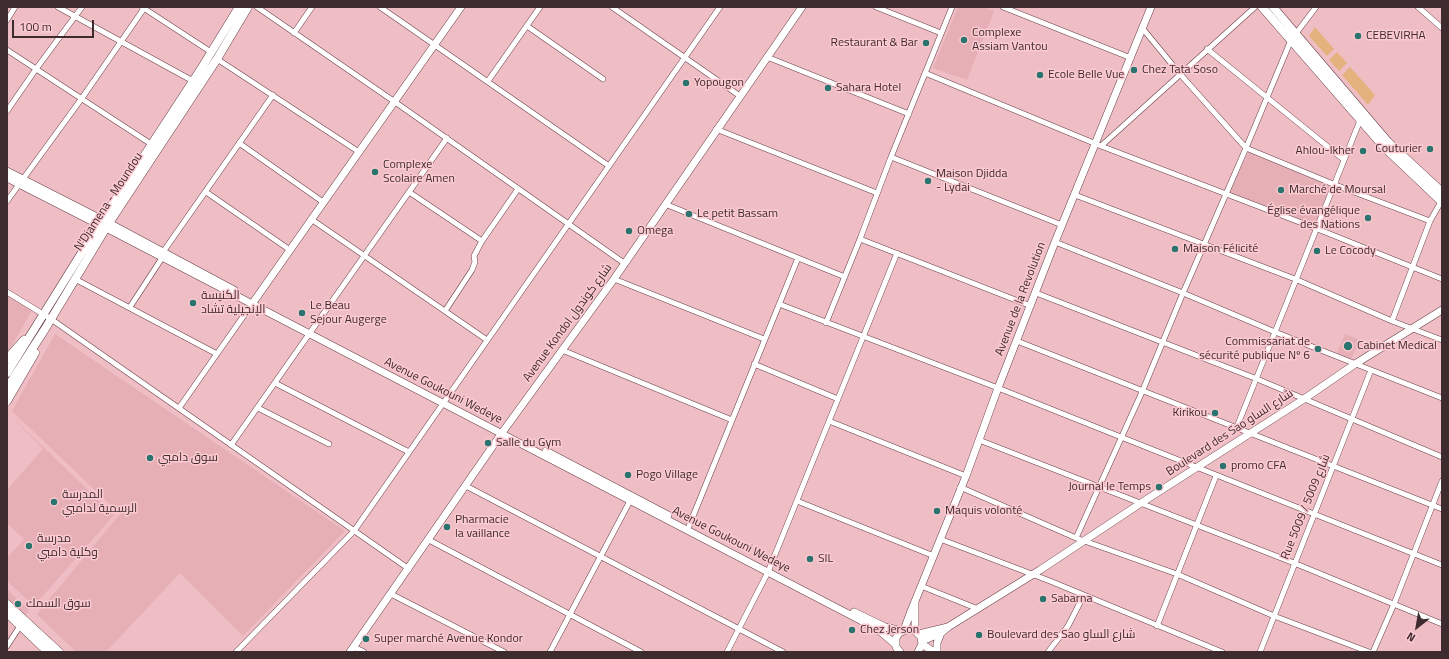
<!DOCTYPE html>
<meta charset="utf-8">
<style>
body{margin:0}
#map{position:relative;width:1449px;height:659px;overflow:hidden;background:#efbdc4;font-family:"Titillium Web",sans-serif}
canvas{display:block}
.frame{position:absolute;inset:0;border:8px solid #3e2b2e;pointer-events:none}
.north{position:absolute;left:1397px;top:607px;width:40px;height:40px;-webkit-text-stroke:3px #fccad1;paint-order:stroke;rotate:211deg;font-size:11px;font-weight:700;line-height:16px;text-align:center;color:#3e2b2e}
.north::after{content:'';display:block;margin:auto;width:14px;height:18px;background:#3e2b2e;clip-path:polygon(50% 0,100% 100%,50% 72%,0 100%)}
.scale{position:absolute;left:12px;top:20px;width:82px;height:18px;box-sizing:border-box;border:2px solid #3e2b2e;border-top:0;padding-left:5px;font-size:12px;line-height:14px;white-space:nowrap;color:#3e2b2e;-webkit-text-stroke:3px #fccad1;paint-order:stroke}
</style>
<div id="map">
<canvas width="1449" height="659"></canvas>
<div class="frame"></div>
<div class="north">N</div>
<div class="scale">100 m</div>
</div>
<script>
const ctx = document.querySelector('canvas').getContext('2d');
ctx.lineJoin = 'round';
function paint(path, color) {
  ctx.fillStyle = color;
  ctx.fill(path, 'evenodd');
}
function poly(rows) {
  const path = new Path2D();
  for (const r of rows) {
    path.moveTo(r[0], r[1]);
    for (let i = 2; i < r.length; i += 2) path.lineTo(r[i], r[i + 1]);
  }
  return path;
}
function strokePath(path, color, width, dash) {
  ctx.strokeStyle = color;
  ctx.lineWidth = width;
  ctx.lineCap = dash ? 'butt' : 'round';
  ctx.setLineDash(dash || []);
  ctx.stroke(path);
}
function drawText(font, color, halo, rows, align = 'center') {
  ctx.font = font + ' "Titillium Web",Cairo,sans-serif';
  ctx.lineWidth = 3;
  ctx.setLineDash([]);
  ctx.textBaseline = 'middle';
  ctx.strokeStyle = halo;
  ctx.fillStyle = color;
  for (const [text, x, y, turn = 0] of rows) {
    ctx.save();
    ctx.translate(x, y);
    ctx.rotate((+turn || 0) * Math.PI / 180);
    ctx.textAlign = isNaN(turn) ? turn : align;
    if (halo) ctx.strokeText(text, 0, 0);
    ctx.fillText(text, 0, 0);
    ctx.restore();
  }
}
const built = poly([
 [958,7,983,7,994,11,967,80,933,68],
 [1250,150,1334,184,1313,231,1227,197],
 [7,292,32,310,7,354],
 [55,334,345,531,243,636,180,573,106,652,76,652,37,614,120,514,12,411],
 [1345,334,1360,340,1351,359,1337,353],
 [11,416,114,515,34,606,7,581,7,558,24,539,7,523,7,490,43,449],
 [7,589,29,610,25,616,7,599]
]);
const green = poly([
 [1315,27,1334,49,1327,56,1309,36],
 [1337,52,1347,63,1339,71,1329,60],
 [1350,67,1375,95,1368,105,1342,75]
]);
const street = poly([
 [58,7,193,81],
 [142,7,211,52],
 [257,7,395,102,624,263],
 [380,7,609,166],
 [612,7,740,96],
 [876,7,941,33],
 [1003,7,1131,58],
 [1418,7,1442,28],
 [7,20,15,7],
 [527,26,603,79],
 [1143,29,1180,74,1246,148,1333,184,1430,221],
 [294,33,312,7],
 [1207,49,1343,159],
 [7,50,151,144],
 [767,57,909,114],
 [217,59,359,152],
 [925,73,1101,146,1315,228,1442,279],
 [488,81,540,7],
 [7,111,36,69,82,7],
 [716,129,877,193],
 [239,143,323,202],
 [1101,146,1255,7],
 [891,157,1062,225],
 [206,192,290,250],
 [409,192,482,241],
 [1075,195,1295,279,1392,321,1442,340],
 [7,201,82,98,145,7],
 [665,204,845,277],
 [311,219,487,340],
 [860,239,1031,306],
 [1055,242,1183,293,1275,332,1442,398],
 [163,252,273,95],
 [75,279,217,354],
 [614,279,764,339],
 [7,292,51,319,409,569],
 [1036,293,1257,379,1442,457],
 [779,304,998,388,1442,565],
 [130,307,162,258],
 [445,311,472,270,475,262,474,256,482,241,518,189],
 [1392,321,1430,221,1442,200],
 [826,323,860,239,891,157,952,7],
 [1017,341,1442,509],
 [562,350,732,420],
 [754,364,838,399],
 [275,383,409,452],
 [179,408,252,304],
 [258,408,329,444],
 [829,421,966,476],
 [1236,429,1361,118],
 [979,440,1294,563,1442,624],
 [231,445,447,138],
 [466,486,783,652],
 [960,487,1076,538,1177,574,1274,616,1369,652],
 [797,501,934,556],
 [689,526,798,258],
 [1076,538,1142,392,1183,293,1246,148,1291,40,1316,7],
 [940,539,1050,581,1222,652],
 [429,540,641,652],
 [921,586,978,609],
 [391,594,504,652],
 [1157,626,1216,476],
 [7,646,20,626],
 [354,647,364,652],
 [236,652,354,531,720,7],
 [550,652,631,499],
 [727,652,768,572,897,253],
 [1048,652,1068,626,1084,595],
 [1260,652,1371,370],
 [1373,652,1394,604,1442,481]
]);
const secondary = poly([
 [7,171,103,220],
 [7,178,99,225],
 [109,223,234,290],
 [106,228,860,620,881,632,895,644],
 [252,304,461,7],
 [546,451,668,515],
 [915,603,915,631],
 [854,612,885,627,902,631],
 [904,630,911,611,966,476,998,388,1055,242,1151,7],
 [919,634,948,627],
 [922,641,941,633,948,627,1040,570,1141,503,1304,399,1355,364,1442,310],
 [922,644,934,652],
 [350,652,504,430,614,279,802,7],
 [900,652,896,647,896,638,899,633,908,629,915,631,921,637,922,644,918,652],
 [937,652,937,643,941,633]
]);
const primary = poly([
 [1262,7,1384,147,1442,202],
 [1273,7,1388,142,1442,192],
 [7,359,24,340],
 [7,373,99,225,201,69,239,7],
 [7,388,45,329,109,223,217,59,248,7],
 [7,401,35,353],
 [7,604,59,652],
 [7,613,48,652]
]);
const markers = [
 [1358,36,4,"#2a736e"],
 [964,40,4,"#2a736e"],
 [926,43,4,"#2a736e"],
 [1134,70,4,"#2a736e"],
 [1040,75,4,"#2a736e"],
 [686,83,4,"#2a736e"],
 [828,88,4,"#2a736e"],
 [1430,149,4,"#2a736e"],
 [1363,151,4,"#2a736e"],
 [375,172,4,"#2a736e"],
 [928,181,4,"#2a736e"],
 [1281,190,4,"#2a736e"],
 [689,214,4,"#2a736e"],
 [1368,218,4,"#2a736e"],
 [629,231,4,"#2a736e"],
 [1175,249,4,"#2a736e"],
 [1317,251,4,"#2a736e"],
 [193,303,4,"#2a736e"],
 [302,313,4,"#2a736e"],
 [1348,346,5,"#2a736e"],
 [1318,349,4,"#2a736e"],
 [1215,413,4,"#2a736e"],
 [488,443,4,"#2a736e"],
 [150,458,4,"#2a736e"],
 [1223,466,4,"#2a736e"],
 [628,475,4,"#2a736e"],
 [1159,487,4,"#2a736e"],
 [54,502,4,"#2a736e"],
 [937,511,4,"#2a736e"],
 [447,527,4,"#2a736e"],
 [29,546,4,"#2a736e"],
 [810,559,4,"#2a736e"],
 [1043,599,4,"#2a736e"],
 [18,604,4,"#2a736e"],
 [852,630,4,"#2a736e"],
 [979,635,4,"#2a736e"],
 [366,639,4,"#2a736e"]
];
const poiNames = [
 ["Complexe",972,33],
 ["Assiam Vantou",972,47],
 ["CEBEVIRHA",1366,36],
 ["Restaurant & Bar",918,43,"right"],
 ["Chez Tata Soso",1142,70],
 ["Ecole Belle Vue",1048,75],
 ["Yopougon",694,83],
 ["Sahara Hotel",836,88],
 ["Couturier",1422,149,"right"],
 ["Ahlou-lkher",1355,151,"right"],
 ["Complexe",383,165],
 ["Scolaire Amen",383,179],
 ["Maison Djidda",936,174],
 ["- Lydai",936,188],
 ["Marché de Moursal",1289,190],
 ["Église évangélique",1360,211,"right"],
 ["des Nations",1360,225,"right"],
 ["Le petit Bassam",697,214],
 ["Omega",637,231],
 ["Maison Félicité",1183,249],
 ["Le Cocody",1325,251],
 ["الكنيسة",201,296],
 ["الإنجيلية تشاد",201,310],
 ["Le Beau",310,306],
 ["Sejour Augerge",310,320],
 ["Commissariat de",1310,342,"right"],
 ["sécurité publique Nº 6",1310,356,"right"],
 ["Cabinet Medical",1357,346],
 ["Kirikou",1207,413,"right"],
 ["Salle du Gym",496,443],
 ["سوق دامبي",158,458],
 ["promo CFA",1231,466],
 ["Pogo Village",636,475],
 ["Journal le Temps",1151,487,"right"],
 ["المدرسة",62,495],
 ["الرسمية لدامبي",62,509],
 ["Maquis volonté",945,511],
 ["Pharmacie",455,520],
 ["la vaillance",455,534],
 ["مدرسة",37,539],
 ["وكلية دامبي",37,553],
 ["SIL",818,559],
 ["Sabarna",1051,599],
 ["سوق السمك",26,604],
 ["Chez Jerson",860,630],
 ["Boulevard des Sao شارع الساو",987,635],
 ["Super marché Avenue Kondor",374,639]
];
const streetNames = [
 ["N'Djamena - Moundou",109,202,-57],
 ["Avenue de la Revolution",1021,299,-69],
 ["Avenue Kondol شارع كوندول",568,323,-54],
 ["Avenue Goukouni Wedeye",443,391,27],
 ["Boulevard des Sao شارع الساو",1230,433,-33],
 ["Rue 5009 / شارع 5009",1306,507,-68],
 ["Avenue Goukouni Wedeye",731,540,27]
];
paint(built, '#e6afb6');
paint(green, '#e4b27c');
strokePath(street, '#694047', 6);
strokePath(secondary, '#694047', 8);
strokePath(primary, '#694047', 9);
strokePath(street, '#fff', 5);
strokePath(secondary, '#fff', 7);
strokePath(primary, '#fff', 8);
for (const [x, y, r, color] of markers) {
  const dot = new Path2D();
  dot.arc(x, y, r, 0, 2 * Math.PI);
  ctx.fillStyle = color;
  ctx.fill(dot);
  strokePath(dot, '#fccad1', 1.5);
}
drawText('12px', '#3e2b2e', '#fccad1', poiNames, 'left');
drawText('12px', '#3e2b2e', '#fccad1', streetNames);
</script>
